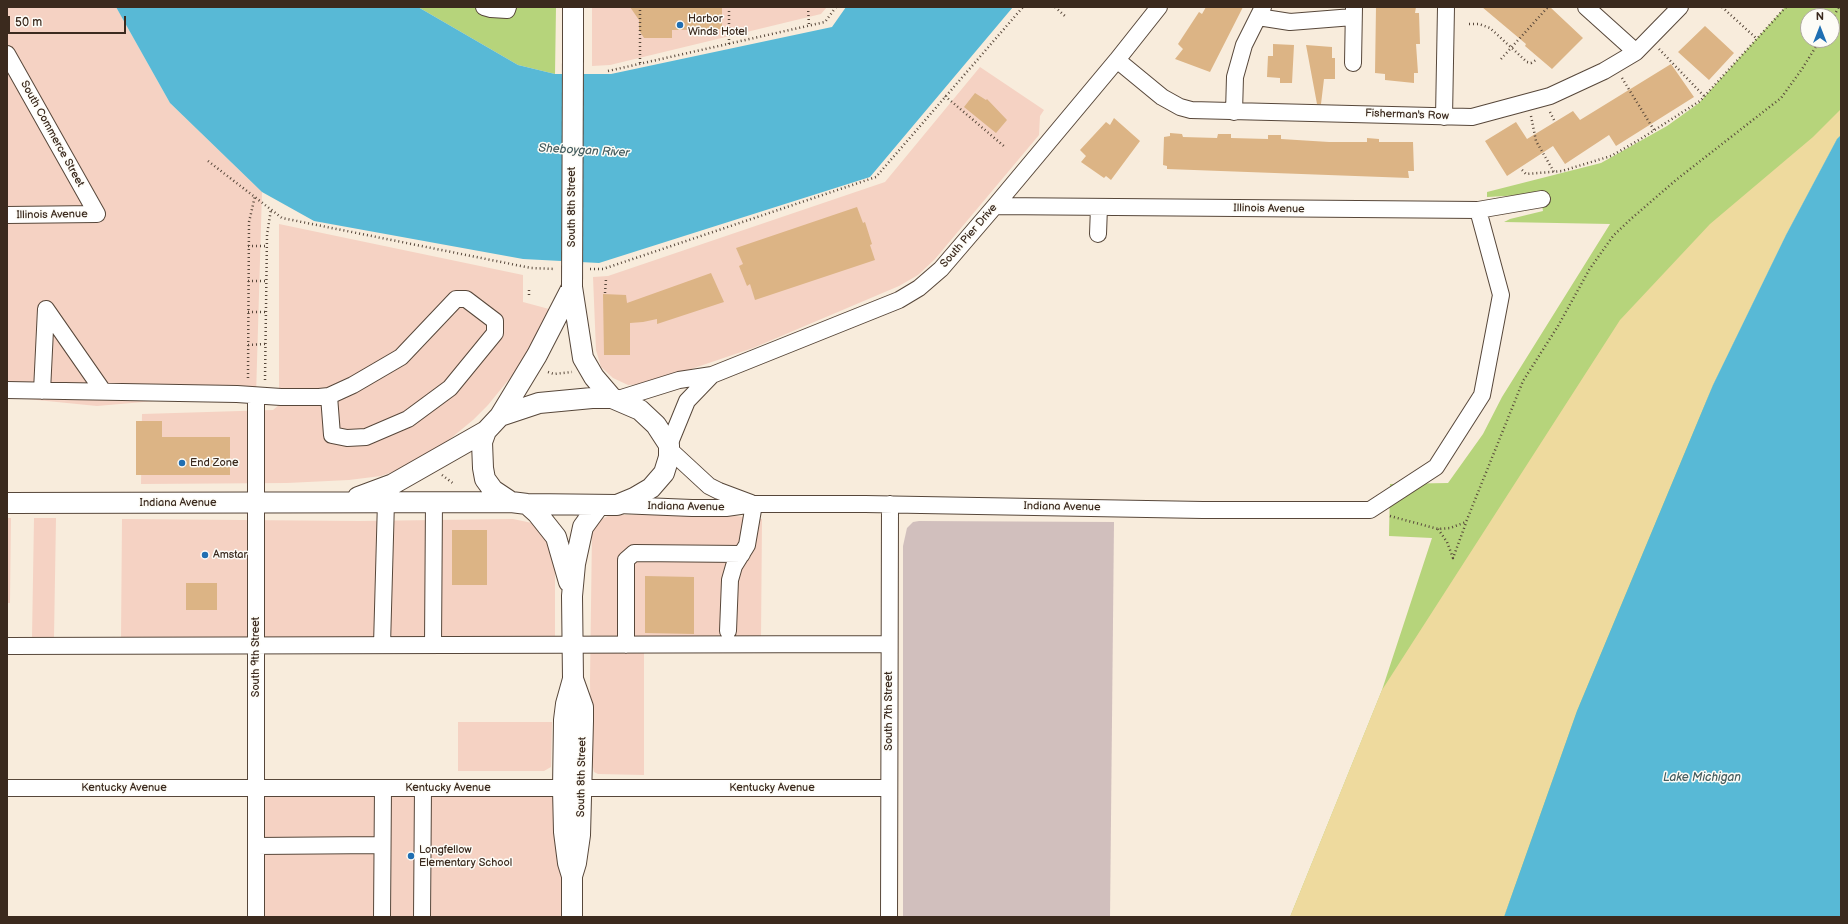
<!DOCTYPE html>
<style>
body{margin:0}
#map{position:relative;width:1848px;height:924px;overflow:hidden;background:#f8ecdc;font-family:"Balsamiq Sans",sans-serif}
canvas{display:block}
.frame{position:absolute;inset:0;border:8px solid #3b2a1e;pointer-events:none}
.north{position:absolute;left:1800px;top:8px;width:40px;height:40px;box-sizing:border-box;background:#fdfcf7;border:1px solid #afa8a0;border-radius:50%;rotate:0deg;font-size:11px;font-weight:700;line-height:16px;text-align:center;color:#3b2a1e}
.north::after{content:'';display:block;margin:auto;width:14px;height:18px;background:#1f6fb2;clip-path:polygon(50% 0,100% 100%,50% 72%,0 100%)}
.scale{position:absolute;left:8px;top:16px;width:118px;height:18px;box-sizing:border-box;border:2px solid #3b2a1e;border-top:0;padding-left:5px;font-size:12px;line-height:14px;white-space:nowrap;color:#3b2a1e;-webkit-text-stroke:3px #fdfcf7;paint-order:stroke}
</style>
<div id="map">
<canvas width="1848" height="924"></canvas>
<div class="frame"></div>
<div class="north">N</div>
<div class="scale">50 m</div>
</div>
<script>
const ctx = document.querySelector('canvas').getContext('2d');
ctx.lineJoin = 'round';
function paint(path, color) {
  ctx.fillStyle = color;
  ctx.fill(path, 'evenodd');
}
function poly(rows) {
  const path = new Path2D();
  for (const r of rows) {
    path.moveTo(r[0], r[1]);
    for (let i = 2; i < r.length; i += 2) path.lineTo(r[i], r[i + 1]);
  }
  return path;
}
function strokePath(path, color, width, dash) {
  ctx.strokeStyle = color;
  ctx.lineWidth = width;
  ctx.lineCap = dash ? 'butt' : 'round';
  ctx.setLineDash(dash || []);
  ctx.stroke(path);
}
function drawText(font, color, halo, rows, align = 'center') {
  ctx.font = font + ' "Balsamiq Sans",sans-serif';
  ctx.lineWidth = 3;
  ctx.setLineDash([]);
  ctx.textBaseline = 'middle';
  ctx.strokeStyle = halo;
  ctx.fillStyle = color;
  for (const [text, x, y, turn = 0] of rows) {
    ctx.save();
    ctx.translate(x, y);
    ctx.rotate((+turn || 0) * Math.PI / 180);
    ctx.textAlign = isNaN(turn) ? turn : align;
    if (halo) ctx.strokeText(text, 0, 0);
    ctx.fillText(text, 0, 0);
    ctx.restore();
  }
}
const built = poly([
 [7,7,116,7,170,103,262,192,256,396,236,394,97,406,7,397],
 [592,7,827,7,821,14,610,65,592,66],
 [980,67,1044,110,1040,116,1039,135,935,259,918,275,899,286,753,348,647,384,628,385,613,378,601,367,596,350,593,277,608,276,885,182],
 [279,224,523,275,523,302,549,309,533,343,519,367,488,405,473,420,439,448,398,470,381,476,349,480,287,483,141,484,142,414,273,410,279,405],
 [718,514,762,519,761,638,644,640,644,775,598,774,594,772,591,758,590,680,592,532,600,520,608,516,614,515],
 [7,518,11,518,10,603,7,603],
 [34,518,56,518,54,637,32,638],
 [122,519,360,521,513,519,532,523,540,528,555,556,555,639,121,639],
 [458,722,552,722,551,767,544,771,458,771],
 [256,788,563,789,572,917,256,917]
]);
const industrial = poly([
 [919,521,1114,522,1110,917,903,917,903,546,907,528,913,522]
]);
const green = poly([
 [418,7,556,7,555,74,518,65],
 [1785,7,1841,7,1841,135,1837,139,1786,235,1713,385,1504,917,1290,917,1382,690,1432,538,1389,536,1390,484,1448,483,1483,434,1502,397,1610,224,1504,222,1510,219,1543,211,1540,194,1487,197,1487,192,1601,163,1667,126,1699,103],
 [1808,16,1832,16,1832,40,1808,40]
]);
const sand = poly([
 [1841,109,1841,135,1837,139,1786,235,1713,385,1577,711,1504,917,1290,917,1382,690,1620,320,1710,224,1813,137]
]);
const water = poly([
 [116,7,418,7,518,65,555,74,611,74,832,27,846,7,1013,7,870,177,599,263,523,259,314,221,262,192,170,103],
 [1841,135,1841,917,1504,917,1577,711,1713,385,1786,235,1837,139]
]);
const building = poly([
 [630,7,722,7,722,29,672,30,672,38,644,38,639,30,639,20],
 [1206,7,1243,7,1210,72,1175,59,1183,49,1178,44,1199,12,1202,14],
 [1376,7,1416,7,1415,13,1419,13,1420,44,1416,44,1418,73,1414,73,1414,83,1385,80,1385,74,1375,73],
 [1482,7,1550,7,1583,38,1552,69,1525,46,1526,44],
 [1705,26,1734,53,1709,80,1678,52],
 [1273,44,1294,45,1292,83,1280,83,1280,78,1267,77,1268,56,1273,56],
 [1306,45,1332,47,1332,58,1335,58,1335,79,1324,79,1321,104,1317,104],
 [1671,64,1694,97,1616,146,1609,135,1565,164,1553,146,1507,176,1485,141,1516,122,1527,139,1573,111,1580,120],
 [975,93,986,100,987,99,1007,120,996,133,964,107],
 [1114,118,1140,141,1111,180,1106,176,1104,178,1081,162,1086,156,1080,150,1106,122,1110,125],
 [1170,133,1182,134,1183,137,1217,138,1218,134,1231,134,1231,138,1268,139,1268,135,1281,135,1281,139,1329,142,1367,142,1367,138,1379,139,1379,142,1413,142,1414,171,1408,171,1409,178,1167,169,1167,166,1163,165,1164,137,1170,136],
 [857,207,863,223,865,222,872,244,870,245,875,260,755,300,750,284,747,286,739,266,743,264,736,248],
 [711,273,724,302,657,324,657,319,643,322,630,323,630,355,604,355,603,294,626,295,627,303],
 [136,421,162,421,162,437,230,437,230,475,136,475],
 [452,530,487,530,487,585,452,585],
 [645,576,694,577,694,634,645,633],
 [186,583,217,583,217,610,186,610]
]);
const path = poly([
 [729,7,729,44],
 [808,7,809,25],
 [1055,7,1065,16],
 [1722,7,1757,39],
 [1832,19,1839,7],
 [1469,24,1479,24,1490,28,1527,62,1531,63,1536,60],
 [1659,49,1704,96],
 [1501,59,1548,7],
 [640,63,640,7],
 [608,71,825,22,836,7],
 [1622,78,1654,130],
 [945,96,1005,147],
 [1550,112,1554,120],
 [1531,116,1536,141,1554,172],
 [208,161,282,218,531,268,555,269],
 [1522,170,1526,174,1562,171,1611,156,1639,140,1700,101,1786,7],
 [248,246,267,246],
 [590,269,603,269,876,177,1023,7],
 [248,281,266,281],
 [529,290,529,297],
 [605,293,606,279],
 [248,312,266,312],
 [248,345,266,344],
 [548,372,554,374,572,372],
 [248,378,249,222,255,196],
 [265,380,267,235,271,209],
 [442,475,454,484],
 [1390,516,1438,529,1450,528,1466,522,1523,381,1558,326,1589,270,1613,236,1632,218,1676,180,1781,98,1802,69,1820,40],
 [1438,529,1447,542,1453,558,1466,523]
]);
const minor = poly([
 [484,7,491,9,507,10,508,7],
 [1586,7,1636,52],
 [1258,17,1290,22,1353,17],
 [7,54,97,214,7,215],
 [1117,60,1162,97,1180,107,1191,110,1472,117,1550,96,1604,71,1636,52,1680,7],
 [1353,63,1354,7],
 [1234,112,1235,77,1244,45,1263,7],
 [1444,117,1446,7],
 [995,206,1478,210,1542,199],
 [1098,234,1099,207],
 [7,390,237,394,281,397,319,397,329,396,332,435,347,438,366,437,408,419,450,388,495,333,495,321,466,299,456,299,401,357,353,385,329,396],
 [42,391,46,309,103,391],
 [256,396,256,917],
 [615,400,679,380,712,375,899,300,919,288,941,269,995,206,1117,60,1159,7],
 [669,445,687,401,712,375],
 [670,450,709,486,719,491,751,503],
 [618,505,692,508,726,508,754,504,865,504,1203,510,1370,510,1436,467,1482,395,1501,295,1478,210],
 [728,631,730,580,734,566,747,545,754,504],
 [382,645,386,501],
 [433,645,434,501],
 [626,645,626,560,634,553,742,554],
 [7,646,889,644],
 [7,788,889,788],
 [256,846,382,845],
 [382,917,383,788],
 [422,917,423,788],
 [889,917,890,504]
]);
const major = poly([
 [573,56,573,7],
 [572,287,583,358,594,377,612,398],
 [592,398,612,398,640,410,656,425,669,445,669,457,664,473,651,488,634,498,617,505,527,504,511,502,493,490,485,479,483,468,482,442,486,431,500,416,539,403,592,398],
 [500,416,537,355,572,287],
 [358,497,393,484,486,431],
 [7,503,511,502],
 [527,504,537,513,556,537,569,582],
 [572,876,576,863,580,835,583,721,583,707,573,679,572,596,575,564,583,527,599,505],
 [572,917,572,876,568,863,564,832,563,789,564,720,566,704,573,679]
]);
const majorBridge = poly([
 [572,287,573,56]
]);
const markers = [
 [680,25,4,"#1f6fb2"],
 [182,463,4,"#1f6fb2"],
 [205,555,4,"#1f6fb2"],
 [411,856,4,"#1f6fb2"]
];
const poiNames = [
 ["Harbor",688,19],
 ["Winds Hotel",688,32],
 ["End Zone",190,463],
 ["Amstar",213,555],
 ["Longfellow",419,850],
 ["Elementary School",419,863]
];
const streetNames = [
 ["Fisherman's Row",1407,115,2],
 ["South Commerce Street",52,134,61],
 ["South 8th Street",572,207,-90],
 ["Illinois Avenue",1269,209,1],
 ["Illinois Avenue",52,215,-1],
 ["South Pier Drive",969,236,-49],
 ["Indiana Avenue",178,503],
 ["Indiana Avenue",686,507,1],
 ["Indiana Avenue",1062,507,1],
 ["South 9th Street",256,657,-90],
 ["South 7th Street",889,711,-90],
 ["South 8th Street",582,777,-89],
 ["Kentucky Avenue",124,788],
 ["Kentucky Avenue",448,788],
 ["Kentucky Avenue",772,788]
];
const waterNames = [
 ["Sheboygan River",584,151,3],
 ["Lake Michigan",1702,778]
];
paint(built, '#f5d2c3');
paint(industrial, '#d1bfbd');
paint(green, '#b6d47b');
paint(sand, '#eeda9e');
paint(water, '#58b9d6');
paint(building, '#dcb485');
strokePath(minor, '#57473a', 18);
strokePath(major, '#57473a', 22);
strokePath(path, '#57473a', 2.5, [1, 3]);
strokePath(minor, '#fff', 16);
strokePath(major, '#fff', 20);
strokePath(majorBridge, '#57473a', 22, []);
strokePath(majorBridge, '#fff', 20);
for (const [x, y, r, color] of markers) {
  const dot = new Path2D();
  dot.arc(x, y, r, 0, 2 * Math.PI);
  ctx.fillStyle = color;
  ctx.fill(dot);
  strokePath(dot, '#fdfcf7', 1.5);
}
drawText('11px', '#3b2a1e', '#fdfcf7', poiNames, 'left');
drawText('11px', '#3b2a1e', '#fdfcf7', streetNames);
drawText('italic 12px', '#455c5e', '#fdfcf7', waterNames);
</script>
